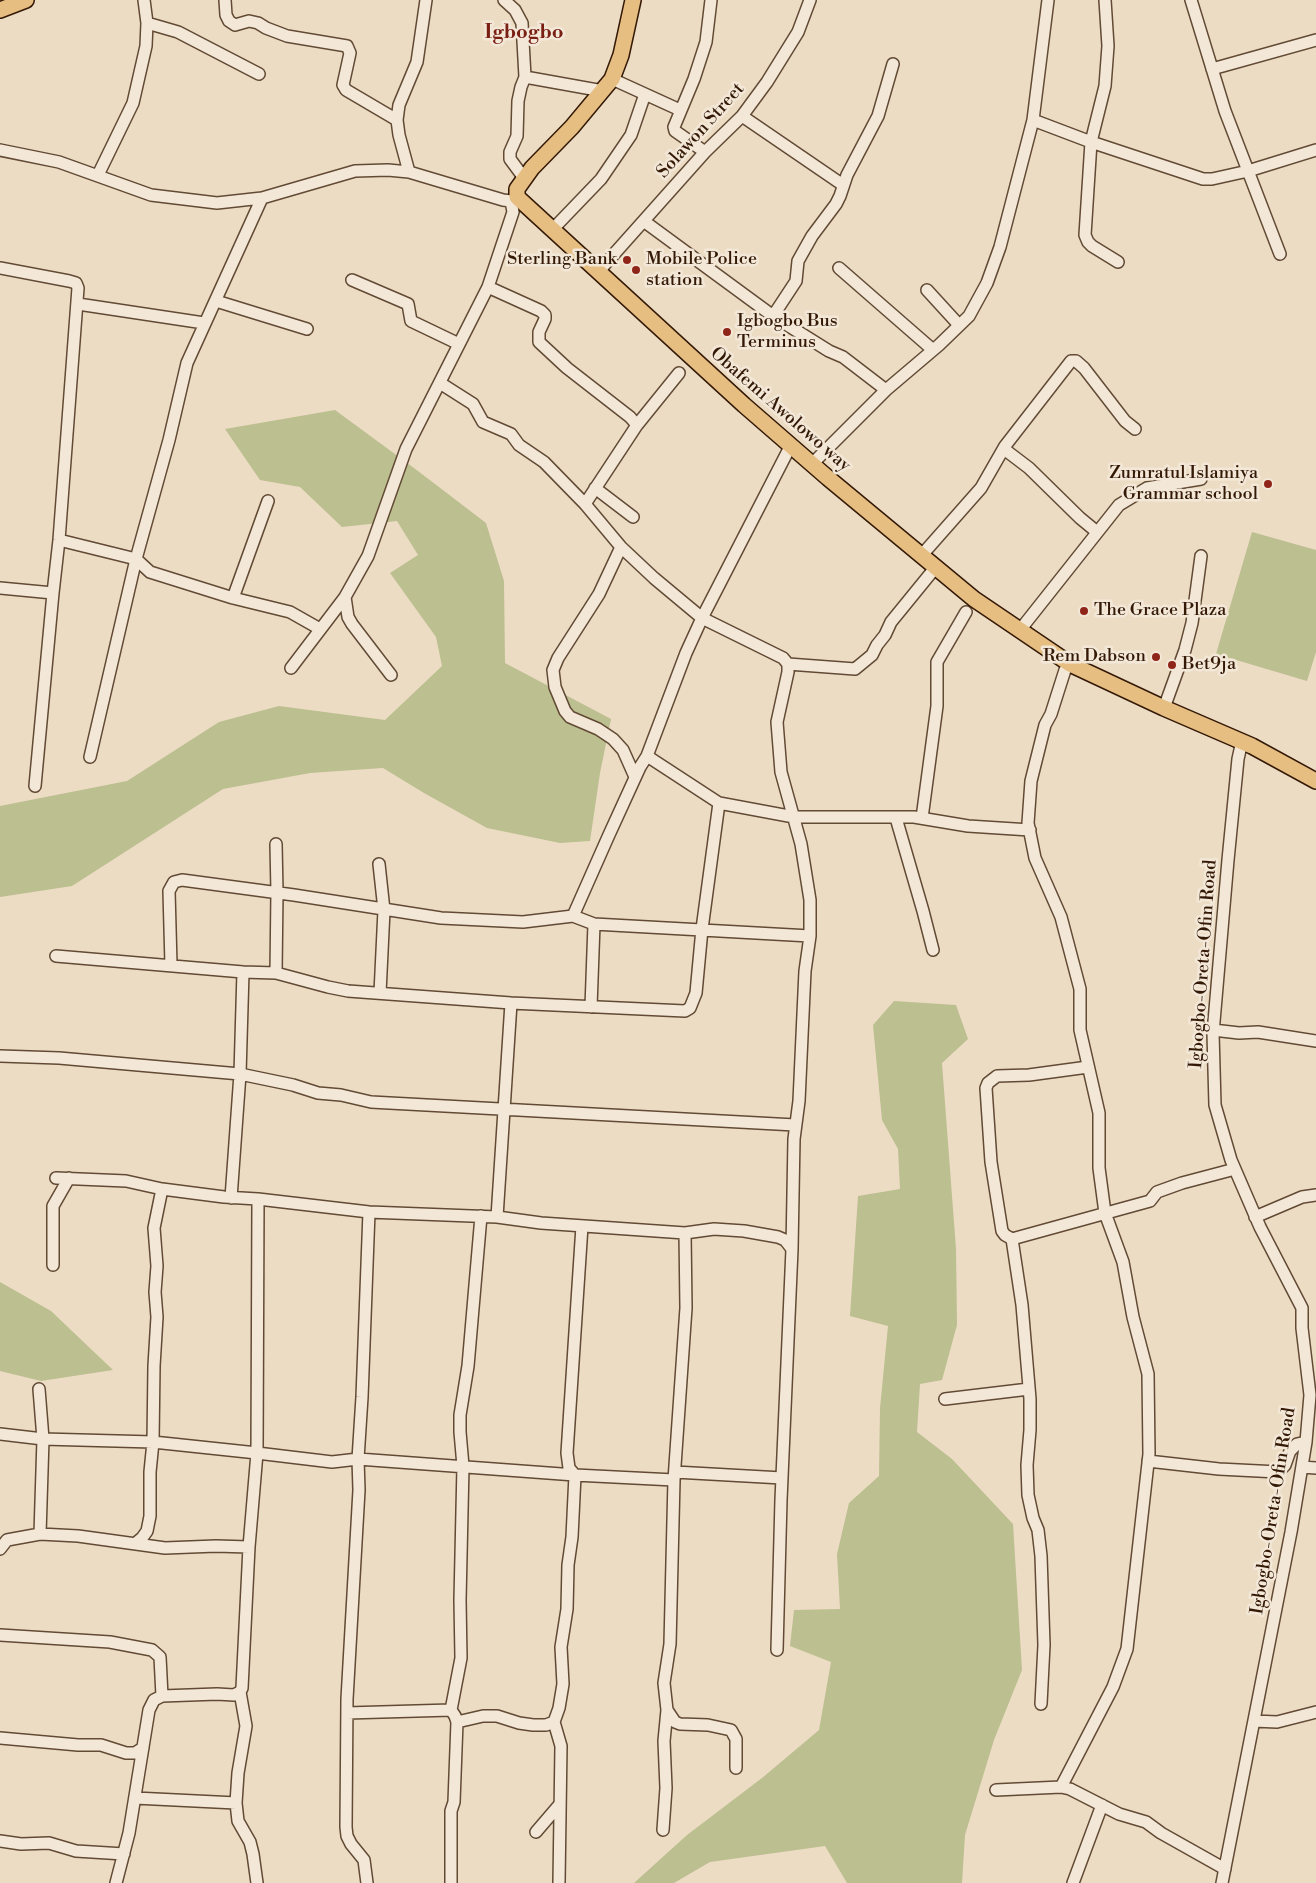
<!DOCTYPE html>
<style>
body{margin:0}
canvas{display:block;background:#ecdcc3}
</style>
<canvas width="1316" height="1883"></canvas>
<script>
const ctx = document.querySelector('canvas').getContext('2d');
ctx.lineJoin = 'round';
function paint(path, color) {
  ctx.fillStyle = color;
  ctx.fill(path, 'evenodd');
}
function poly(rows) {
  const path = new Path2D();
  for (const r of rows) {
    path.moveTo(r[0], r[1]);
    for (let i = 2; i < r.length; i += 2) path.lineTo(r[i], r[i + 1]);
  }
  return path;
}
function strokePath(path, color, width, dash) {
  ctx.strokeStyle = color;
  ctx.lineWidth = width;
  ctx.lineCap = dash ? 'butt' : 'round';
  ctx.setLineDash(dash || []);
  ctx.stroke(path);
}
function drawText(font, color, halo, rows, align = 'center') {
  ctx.font = font + ' "Libre Bodoni",serif';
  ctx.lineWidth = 5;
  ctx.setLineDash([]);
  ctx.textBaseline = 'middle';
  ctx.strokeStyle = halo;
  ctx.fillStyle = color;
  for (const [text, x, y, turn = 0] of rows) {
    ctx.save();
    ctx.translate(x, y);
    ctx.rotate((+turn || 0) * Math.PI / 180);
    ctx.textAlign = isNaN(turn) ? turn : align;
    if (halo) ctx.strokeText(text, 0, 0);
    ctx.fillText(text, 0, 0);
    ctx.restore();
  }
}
const green = poly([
 [335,410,418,471,486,523,504,581,505,663,611,719,600,773,590,841,560,843,487,828,424,793,383,768,310,773,223,789,72,886,0,897,0,806,127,781,219,722,279,706,385,720,442,666,436,637,390,573,418,555,397,521,342,527,300,487,260,480,225,429],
 [1252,532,1316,550,1316,652,1307,681,1216,654],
 [894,1001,956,1005,968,1039,942,1063,956,1249,957,1325,942,1380,920,1384,917,1432,952,1459,1013,1524,1022,1670,994,1740,965,1835,962,1883,847,1883,825,1846,710,1862,674,1883,634,1883,687,1835,762,1778,819,1730,831,1662,790,1646,794,1610,840,1609,837,1554,849,1503,879,1476,880,1408,888,1326,850,1316,858,1196,900,1189,898,1149,882,1120,873,1025],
 [0,1282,51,1311,113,1370,41,1381,0,1371]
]);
const minor = poly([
 [225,0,226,15,229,21,235,25,249,21,258,23,266,28,287,36,347,46,350,53,343,85,346,90,397,120],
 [504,0,515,10,522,23,525,77,603,91],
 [1105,0,1108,46,1105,86,1091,142,1085,235,1088,242,1092,246,1118,262],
 [1191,0,1225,111,1280,254],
 [147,23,178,32,259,74],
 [1212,69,1316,40],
 [612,79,680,110],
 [742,116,843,185],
 [1033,120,1091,142,1203,179,1212,179,1248,171,1316,150],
 [0,150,59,162,151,195,217,203,262,198,355,171,388,170,409,172,503,200,511,201,518,199],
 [705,152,675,131,674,127,694,79,706,42,711,0],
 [409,172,399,135,397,120,399,105,417,62,426,0],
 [98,175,133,103,146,46,147,23,144,0],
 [524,178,510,159,510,152,517,136,518,101,521,87,525,77],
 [645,222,773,316,829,351,843,357,886,390],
 [552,230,601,179,631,135,645,94],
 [0,268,69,281,76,283,78,288,59,540,53,593,35,786],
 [839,268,933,350],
 [598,272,705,152,742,116,767,82,798,32,810,0],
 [352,280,408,304,411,321,459,344],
 [488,287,541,311,545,315,545,319,539,332,539,342,567,368,630,417,637,425,585,504],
 [927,290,959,325],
 [216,301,307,329],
 [78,304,204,323],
 [773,316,796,281,798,261,812,236,836,204,840,196,847,175,878,116,893,64],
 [440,383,473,404,483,422,511,434,519,445,544,462,585,504,621,547,654,578,702,618,783,658,788,664,788,672,777,722,781,772,801,844,810,900,810,936,805,971,799,1101,794,1139,792,1249,781,1500,777,1650],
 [637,425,679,373],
 [1004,449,1029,468,1080,518,1097,532],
 [812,464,886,390,939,345,969,316,987,283,1000,247,1033,120,1048,0],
 [595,488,633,517],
 [59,540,136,559,150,572,233,598,290,612,320,629],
 [621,547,599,594,558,658,553,670,555,687,565,711,570,717,598,729,613,739,623,750,635,777],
 [921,556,981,488,1005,446,1071,361,1076,361,1084,368,1125,421,1135,429],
 [0,588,53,593],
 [345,597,348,617,352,624,391,675],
 [233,598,268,501],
 [1020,630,1119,505,1147,488,1201,479],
 [788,664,855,669,872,655,877,645,885,635,891,622,935,568],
 [291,668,345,597,368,556,406,449,488,287,513,212,511,201],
 [1164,708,1185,650,1192,623,1201,556],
 [647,756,719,803,794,817,914,817,968,826,1030,830],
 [90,757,136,559,169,440,187,363,262,198],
 [896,818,923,911,933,950],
 [922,818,937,706,937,662,966,612],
 [276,844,277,892,276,973],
 [379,864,384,910,380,993],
 [573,916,608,837,640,767,647,756,686,653,702,618,791,445],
 [594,924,810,936],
 [56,956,243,972,276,973,328,987,348,991,511,1003,685,1011,690,1008,696,993,702,929,719,803],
 [171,965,169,891,174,882,182,880,294,895,441,918,523,922,573,916,594,924,591,1007],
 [1213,1030,1239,1033,1258,1032,1316,1041],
 [0,1056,59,1058,240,1074,293,1085,318,1093,341,1095,371,1102,795,1125],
 [1088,1067,1029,1075,997,1076,988,1083,986,1088,991,1162,1002,1231,1005,1235,1012,1239,1150,1201,1157,1192,1182,1183,1235,1169],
 [56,1178,126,1181,162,1189,224,1197,258,1199,369,1212,497,1217,541,1223,685,1233,714,1229,744,1231,778,1237,785,1240,792,1249],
 [231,1198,240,1074,243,972],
 [497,1217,511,1003],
 [1255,1217,1302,1197,1316,1195],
 [1012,1239,1022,1305,1030,1399,1030,1430,1027,1465,1028,1495,1033,1518,1038,1530,1041,1556,1044,1645,1041,1704],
 [53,1265,53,1206,69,1178],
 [39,1389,43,1439,40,1534],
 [945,1399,1029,1389],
 [0,1434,43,1439,153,1442,257,1453,258,1199],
 [1148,1461,1219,1469,1278,1472,1285,1465,1290,1451,1297,1444,1306,1442],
 [1302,1467,1316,1468],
 [675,1472,782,1478],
 [136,1543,142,1538,147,1531,150,1516,150,1472,153,1442,154,1366,157,1317,155,1292,157,1266,154,1228,162,1189],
 [0,1549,7,1540,40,1534,78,1536,165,1548,216,1546,249,1547],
 [0,1635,110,1642,152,1650,160,1657,162,1696],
 [240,1692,246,1726,238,1773,236,1803,238,1821,250,1842,253,1854,257,1883],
 [451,1710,461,1658,460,1600,463,1466,460,1432,460,1415,468,1366,481,1216],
 [667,1710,675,1722,680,1724,708,1725,731,1730,736,1739,736,1768],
 [347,1713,451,1710,455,1716,457,1722,454,1802,451,1811,451,1883],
 [1254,1721,1277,1722,1316,1712],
 [457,1722,483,1716,497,1716,519,1723,533,1725,546,1725,554,1722],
 [0,1738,78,1745,101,1745,126,1753,135,1753,143,1748],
 [1061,1787,1113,1687,1127,1649,1149,1454,1148,1374,1133,1317,1123,1262,1105,1213,1099,1168,1099,1113,1080,1030,1080,989,1061,917,1035,858,1028,823,1031,781,1045,725,1051,714,1065,670,1070,664],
 [996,1790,1061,1787,1070,1789,1119,1814,1146,1822,1161,1833,1225,1869],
 [135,1798,236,1803],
 [663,1830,666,1788,664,1741,667,1710,664,1683,670,1644,674,1480,686,1308,685,1233],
 [536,1832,560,1804],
 [0,1841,21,1844,49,1843,76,1851,124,1854],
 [559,1882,561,1746,554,1722,559,1708,563,1684,561,1647,567,1609,568,1565,572,1537,575,1475,569,1468,567,1453,582,1226],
 [116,1883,129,1833,149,1710,154,1700,162,1696,217,1694,234,1695,240,1692,242,1688,249,1547,257,1453,332,1462,358,1459,575,1475,674,1480],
 [367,1883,364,1860,351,1844,347,1836,346,1827,347,1699,359,1490,358,1459,362,1397,369,1212],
 [1073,1883,1102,1805],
 [1222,1883,1291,1532,1306,1442,1310,1395,1302,1328,1302,1308,1260,1227,1231,1160,1215,1105,1213,1033,1228,860,1238,759,1242,741]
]);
const major = poly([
 [633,0,621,55,612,79,572,127,532,168,517,189,517,197,744,405,828,478,974,599,1070,664,1164,708,1252,746,1316,781],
 [0,10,26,0]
]);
const markers = [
 [627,260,5,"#8f2418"],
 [636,270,5,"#8f2418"],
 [727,332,5,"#8f2418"],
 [1268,484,5,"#8f2418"],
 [1084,611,5,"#8f2418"],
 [1156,657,5,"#8f2418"],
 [1172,665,5,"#8f2418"]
];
const streetNames = [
 ["Solawon Street",701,131,-48],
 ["Obafemi Awolowo way",780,410,41],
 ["Igbogbo-Oreta-Ofin Road",1204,964,-86],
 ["Igbogbo-Oreta-Ofin Road",1274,1511,-81]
];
const poiNames = [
 ["Sterling Bank",617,260,"right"],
 ["Mobile Police",646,260],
 ["station",646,281],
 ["Igbogbo Bus",737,322],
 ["Terminus",737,343],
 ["Zumratul Islamiya",1258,474,"right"],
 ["Grammar school",1258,495,"right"],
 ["The Grace Plaza",1094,611],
 ["Rem Dabson",1146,657,"right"],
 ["Bet9ja",1182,665]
];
const quarterNames = [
 ["Igbogbo",524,33]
];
paint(green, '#bcbf90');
strokePath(minor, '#624a35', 14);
strokePath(major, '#341906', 18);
strokePath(minor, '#f3e8d8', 11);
strokePath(major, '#e6be82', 15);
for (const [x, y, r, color] of markers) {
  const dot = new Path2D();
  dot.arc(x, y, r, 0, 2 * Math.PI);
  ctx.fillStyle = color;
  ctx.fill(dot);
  strokePath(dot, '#f3e8d8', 2);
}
drawText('18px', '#341906', '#f3e8d8', streetNames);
drawText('18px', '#341906', '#f3e8d8', poiNames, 'left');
drawText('bold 20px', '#7a1f14', '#f3e8d8', quarterNames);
</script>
